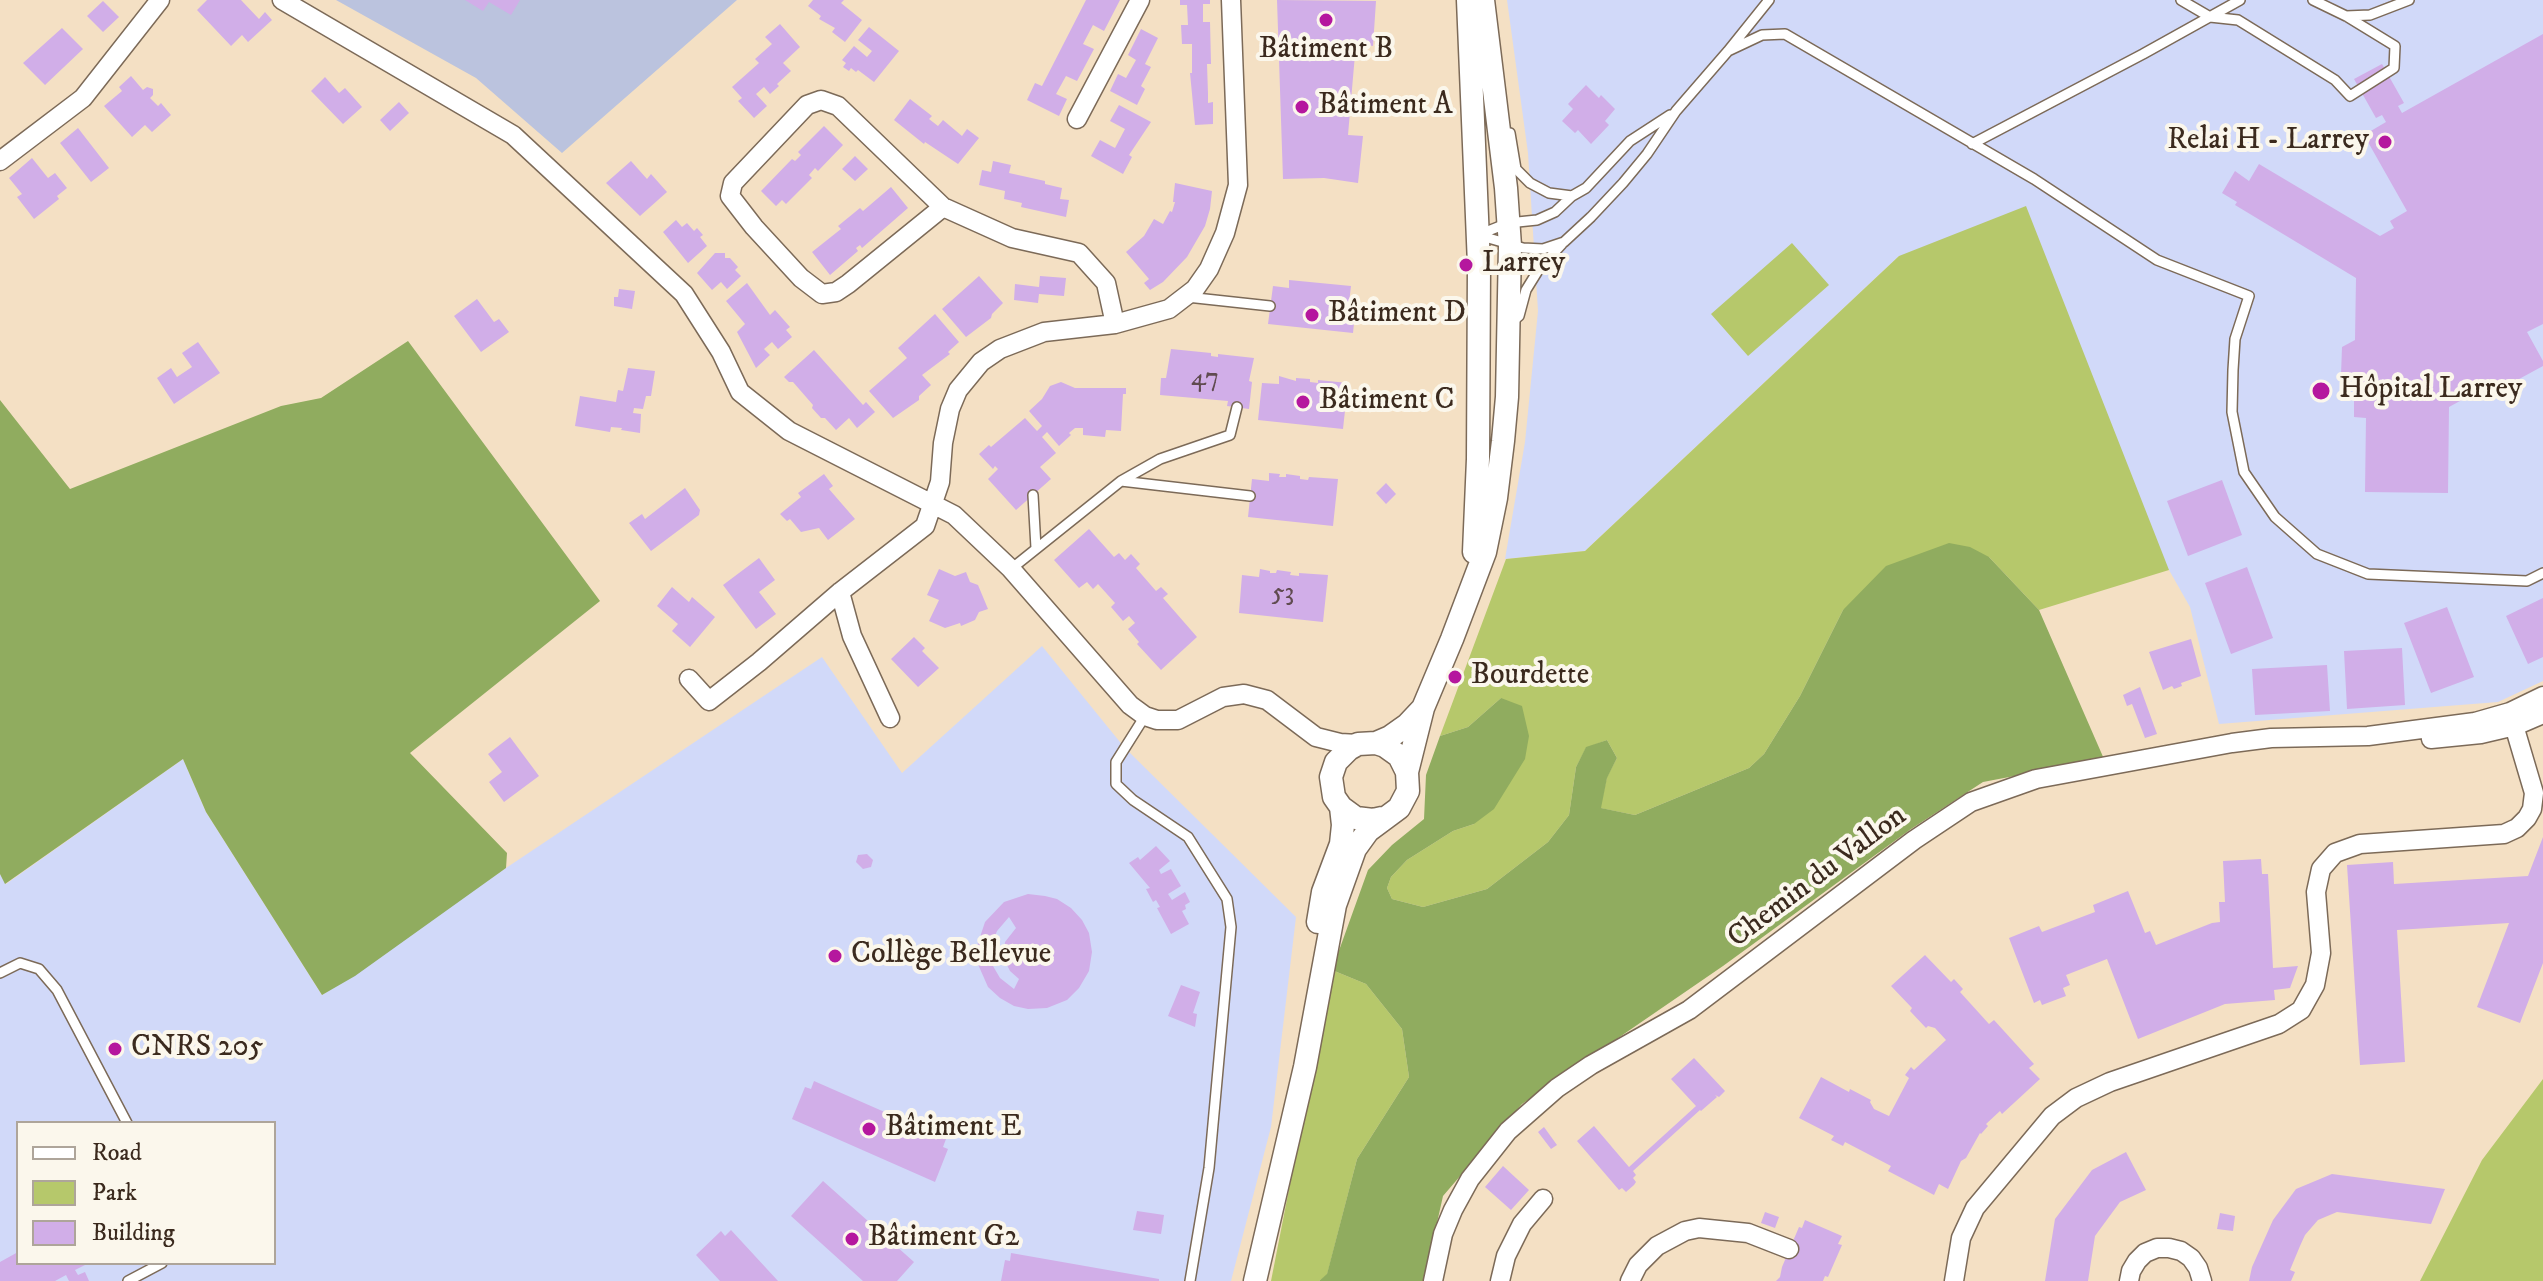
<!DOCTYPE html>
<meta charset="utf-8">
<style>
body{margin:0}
#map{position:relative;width:2543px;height:1281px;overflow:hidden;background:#f4e0c4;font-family:"IM FELL DW Pica",serif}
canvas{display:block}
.legend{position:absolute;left:16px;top:1121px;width:260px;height:144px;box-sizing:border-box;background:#fbf7ec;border:2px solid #aea59a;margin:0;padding:10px 14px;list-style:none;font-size:24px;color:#3b2a1e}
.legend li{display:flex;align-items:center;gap:16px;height:40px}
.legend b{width:40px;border:2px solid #aea59a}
</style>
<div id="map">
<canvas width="2543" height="1281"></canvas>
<ul class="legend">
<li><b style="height:10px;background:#fff"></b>Road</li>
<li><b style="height:22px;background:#b6c86b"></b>Park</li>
<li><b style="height:22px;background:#d1aee8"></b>Building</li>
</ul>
</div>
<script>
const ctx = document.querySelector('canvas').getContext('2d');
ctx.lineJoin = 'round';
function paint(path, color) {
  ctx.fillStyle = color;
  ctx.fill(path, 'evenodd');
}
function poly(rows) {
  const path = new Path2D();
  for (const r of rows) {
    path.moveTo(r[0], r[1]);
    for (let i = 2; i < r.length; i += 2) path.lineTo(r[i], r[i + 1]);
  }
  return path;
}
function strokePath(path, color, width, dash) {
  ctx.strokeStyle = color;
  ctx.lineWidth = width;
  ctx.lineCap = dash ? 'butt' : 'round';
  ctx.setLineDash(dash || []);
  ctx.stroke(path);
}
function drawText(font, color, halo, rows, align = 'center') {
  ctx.font = font + ' "IM FELL DW Pica",serif';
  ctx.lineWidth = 8;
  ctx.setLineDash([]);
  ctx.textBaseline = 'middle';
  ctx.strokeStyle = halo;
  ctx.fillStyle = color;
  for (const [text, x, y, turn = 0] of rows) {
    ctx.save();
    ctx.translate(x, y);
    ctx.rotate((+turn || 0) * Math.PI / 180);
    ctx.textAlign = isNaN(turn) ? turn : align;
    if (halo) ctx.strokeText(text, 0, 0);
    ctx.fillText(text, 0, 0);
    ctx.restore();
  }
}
const built = poly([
 [1507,0,2543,0,2543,681,2498,702,2219,724,2190,607,2169,570,1899,256,1585,551,1505,559,1525,442,1538,311,1528,153],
 [1042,646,1124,747,1296,917,1271,1127,1231,1281,0,1281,0,874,6,884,183,759,206,812,322,995,506,868,822,657,902,773],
 [18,1123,274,1123,274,1263,18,1263]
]);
const industrial = poly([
 [336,0,737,0,562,153,476,78]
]);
const green = poly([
 [2026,206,2169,570,2039,610,1989,557,1843,610,1800,696,1764,754,1749,768,1635,815,1600,808,1607,777,1617,758,1607,740,1586,748,1576,767,1569,815,1548,842,1487,889,1423,907,1392,899,1387,888,1391,877,1407,860,1453,831,1474,824,1501,698,1468,727,1440,736,1506,559,1585,551,1899,256],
 [1792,243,1829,285,1748,356,1711,314],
 [1332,970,1366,984,1402,1029,1409,1077,1357,1159,1327,1275,1319,1281,1271,1281],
 [2543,1079,2543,1281,2420,1281,2482,1160]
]);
const forest = poly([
 [408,341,600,601,410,753,507,853,506,868,355,976,322,995,206,812,183,759,5,884,0,874,0,400,70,489,281,406,321,398],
 [1949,543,1970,547,1989,557,2039,610,2104,759,1983,782,1911,829,1723,966,1522,1104,1443,1196,1424,1281,1319,1281,1327,1274,1357,1159,1409,1077,1402,1029,1366,984,1332,970,1368,870,1392,845,1424,819,1426,775,1440,736,1468,727,1501,698,1522,706,1529,736,1525,759,1494,809,1474,824,1453,831,1407,860,1391,877,1387,888,1392,899,1423,907,1487,889,1548,842,1569,815,1576,767,1586,747,1607,740,1617,758,1607,778,1601,808,1635,815,1749,768,1764,754,1800,696,1843,610,1886,566]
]);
const building = poly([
 [207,0,241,0,259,19,265,12,272,20,248,42,242,35,231,46,197,10],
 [465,0,520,0,511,15,489,2,483,11],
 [813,0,844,0,841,3,862,20,845,42,832,32,835,28,819,19,821,16,808,6],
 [1086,0,1120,0,1104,31,1093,25,1083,44,1094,49,1077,81,1066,76,1056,94,1067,99,1059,116,1027,100,1035,83,1042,86],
 [1180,0,1210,0,1210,4,1203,4,1203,22,1210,22,1211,64,1207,64,1208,94,1208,103,1213,102,1213,124,1195,125,1190,73,1192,73,1192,44,1182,44,1181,25,1188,25,1187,5,1180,5],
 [1277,0,1376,1,1373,46,1356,43,1348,135,1363,136,1358,183,1324,178,1283,179],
 [103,1,119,17,103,32,87,16],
 [780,24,800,47,783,63,791,71,777,84,779,86,770,94,764,87,756,94,767,106,754,118,738,101,742,98,732,87,759,63,755,59,772,44,765,37],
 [869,27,899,51,874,82,858,70,856,72,851,68,849,71,843,67,846,63,842,60,854,46,867,57,872,51,858,40],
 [62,28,83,49,45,85,23,63],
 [1141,29,1158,38,1145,64,1151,67,1141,86,1145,89,1137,105,1110,91,1118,74,1126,78,1136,60,1128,55],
 [2543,34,2543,324,2527,332,2543,361,2543,366,2486,397,2482,389,2449,407,2448,493,2365,492,2366,418,2354,417,2354,375,2341,375,2342,347,2355,340,2356,278,2235,205,2237,202,2222,193,2235,171,2249,181,2259,164,2380,236,2394,228,2390,221,2407,211,2364,135,2386,122,2382,115,2376,118,2354,79,2382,64,2404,103,2398,106,2402,113],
 [131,76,143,90,147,87,153,89,153,95,150,98,158,106,161,103,171,115,152,132,145,125,132,137,104,106,122,91,119,87],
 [325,77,339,93,345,88,362,107,343,124,311,91],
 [1586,85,1599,98,1601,95,1615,109,1605,121,1609,125,1591,144,1578,130,1575,133,1562,121,1573,109,1568,104],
 [910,99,932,116,929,119,938,126,943,120,962,136,967,129,979,138,958,164,925,142,924,144,894,120],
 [399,102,409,113,390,131,380,120],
 [1119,105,1151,122,1129,155,1132,157,1123,174,1091,156,1100,140,1115,148,1125,129,1110,121],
 [824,126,843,145,818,171,815,168,809,175,812,178,786,204,782,200,776,206,761,191,792,159,795,161,801,155,798,152],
 [78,128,109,168,91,182,60,143],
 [855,156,868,169,855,181,842,169],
 [32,158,48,178,55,173,67,188,57,196,59,199,34,219,17,197,22,194,9,178],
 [631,161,647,179,651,174,667,192,640,216,606,183],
 [993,161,1011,165,1009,173,1045,181,1045,184,1062,188,1060,199,1069,200,1066,217,1021,207,1022,203,1004,199,1005,191,979,185,982,170,991,172],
 [1175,183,1212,191,1210,209,1205,226,1187,257,1163,282,1150,290,1144,283,1149,279,1126,252,1144,236,1154,219,1163,224,1170,211,1172,212,1175,202,1173,202],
 [891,187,908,208,862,248,860,245,856,248,858,251,830,275,812,252,841,229,838,226,860,208,863,211],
 [676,220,682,227,687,223,694,231,697,228,703,235,700,237,707,246,688,263,663,232],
 [715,253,725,253,725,258,730,258,738,267,735,270,741,276,727,289,721,282,712,290,697,273],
 [979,276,1003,303,992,314,991,318,966,337,942,309],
 [1040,276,1066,278,1064,296,1039,294,1038,303,1014,300,1015,284,1039,287],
 [1289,280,1351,286,1349,303,1356,304,1353,333,1268,324,1273,286,1289,288],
 [747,283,770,315,775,310,790,327,786,330,792,337,778,349,772,342,764,349,770,355,756,368,737,332,745,324,726,301],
 [619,289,635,291,632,309,614,306,614,297,618,297],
 [477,299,494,322,499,319,509,332,481,352,454,316],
 [935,314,959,342,948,352,950,354,922,375,931,385,919,396,919,400,893,418,869,391,907,358,898,348],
 [198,342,220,373,174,404,157,378,171,368,177,377,192,367,182,353],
 [1171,349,1211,353,1211,356,1218,357,1218,354,1254,358,1249,381,1252,382,1249,409,1227,406,1228,401,1160,395,1161,378,1166,378],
 [814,350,863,405,866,402,875,412,857,428,849,418,836,430,825,418,821,418,812,408,813,405,793,382,789,382,784,377],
 [628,368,655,371,651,396,646,396,643,409,634,408,633,413,641,414,640,433,621,430,622,428,611,427,610,432,575,426,580,396,616,402,618,390,623,391],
 [1279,376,1296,381,1296,378,1310,379,1310,382,1318,383,1318,380,1348,383,1343,429,1258,420,1262,383,1279,384],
 [1061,382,1075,388,1126,388,1126,394,1123,394,1121,431,1106,430,1105,437,1083,435,1083,428,1075,428,1069,433,1071,435,1059,446,1047,432,1042,437,1056,453,1040,467,1051,479,1016,510,988,479,998,469,995,466,993,469,979,454,989,445,991,447,1025,418,1037,431,1042,426,1029,411,1042,399,1050,386],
 [1269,473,1280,474,1279,477,1286,477,1286,474,1300,476,1300,479,1308,480,1309,477,1338,479,1333,526,1248,517,1252,479,1269,481],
 [824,474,833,486,829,489,855,519,828,540,819,528,801,532,790,519,787,521,780,514,801,497,798,493],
 [2222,480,2242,535,2188,556,2167,501],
 [1386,483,1396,494,1386,504,1376,493],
 [685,488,700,510,699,515,651,551,629,523,642,514,645,519],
 [1089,529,1114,557,1119,553,1125,560,1131,554,1140,564,1136,568,1156,591,1161,587,1168,594,1163,598,1197,637,1161,670,1137,644,1139,642,1128,629,1135,623,1129,616,1123,621,1111,607,1115,603,1098,584,1093,589,1087,582,1079,588,1054,560],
 [759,558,775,580,759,592,776,614,756,629,723,585],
 [2247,567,2273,638,2231,654,2205,583],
 [939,569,955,576,966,572,970,582,978,585,988,609,979,612,975,620,961,626,960,623,945,628,929,621,939,600,927,595],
 [1260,569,1270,571,1270,573,1276,573,1277,570,1291,572,1290,575,1299,576,1299,573,1328,575,1323,622,1239,613,1242,575,1259,577],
 [672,587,689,602,692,597,715,617,690,647,672,631,678,624,657,606],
 [2543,598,2543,657,2528,664,2506,616],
 [2447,607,2474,677,2431,693,2404,623],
 [914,637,925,648,922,651,939,668,918,687,891,659],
 [2191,639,2201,676,2181,683,2182,686,2174,689,2172,686,2163,690,2149,652],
 [2402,648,2405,705,2347,709,2344,651],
 [2327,665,2330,711,2255,715,2252,669],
 [2140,687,2157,734,2145,738,2132,704,2127,706,2123,695],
 [510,737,539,776,504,802,489,782,502,772,488,754],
 [2543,837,2543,963,2520,1023,2477,1007,2509,923,2397,930,2405,1062,2360,1065,2347,865,2393,862,2394,884,2528,876],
 [1156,846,1170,861,1159,870,1161,874,1171,869,1181,886,1168,894,1172,900,1185,892,1190,902,1185,905,1186,909,1182,911,1189,924,1171,934,1157,908,1160,907,1156,900,1153,902,1146,889,1150,888,1129,863,1138,857,1140,860],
 [867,854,873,860,871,867,863,869,856,862,858,855],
 [2261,859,2262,874,2268,874,2273,968,2298,966,2290,988,2274,990,2275,1000,2225,1004,2138,1039,2107,959,2066,975,2070,985,2063,988,2066,996,2042,1005,2040,1000,2034,1003,2009,938,2039,926,2042,932,2095,912,2093,905,2128,891,2145,933,2150,931,2156,945,2212,923,2220,922,2219,902,2225,902,2223,861],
 [1028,894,1045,896,1057,899,1071,908,1082,920,1089,933,1092,952,1089,971,1079,988,1067,1000,1047,1008,1028,1009,1014,1006,1000,998,988,987,977,962,976,949,985,922,1004,902],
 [1009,917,1016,928,1005,942,1004,951,1005,961,1010,971,1019,979,1014,989,1000,978,993,966,992,955,992,943,997,931],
 [1925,955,1951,982,1954,979,1963,989,1960,992,1989,1024,1994,1020,2034,1064,2029,1068,2040,1079,2002,1114,2000,1111,1986,1124,1988,1126,1981,1134,1980,1133,1966,1158,1961,1161,1948,1189,1939,1184,1934,1195,1888,1171,1891,1166,1845,1142,1843,1146,1831,1140,1834,1136,1799,1118,1821,1077,1849,1092,1850,1089,1871,1100,1870,1102,1874,1109,1889,1116,1909,1078,1905,1075,1911,1067,1914,1070,1946,1040,1935,1028,1928,1026,1926,1028,1910,1011,1912,1008,1891,986],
 [1181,985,1200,992,1193,1013,1197,1014,1195,1027,1168,1016],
 [1694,1058,1725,1091,1719,1097,1715,1095,1717,1097,1701,1111,1700,1110,1633,1171,1636,1175,1633,1178,1636,1182,1634,1185,1626,1192,1622,1188,1619,1190,1577,1141,1594,1126,1629,1167,1696,1106,1671,1079],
 [814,1081,946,1139,943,1147,948,1149,935,1182,792,1119,805,1087,811,1089],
 [1544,1127,1557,1145,1551,1149,1538,1132],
 [2126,1152,2146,1190,2120,1202,2095,1236,2088,1281,2045,1281,2055,1219,2092,1170],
 [1503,1166,1529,1190,1511,1210,1485,1187],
 [2332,1174,2445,1189,2431,1224,2337,1212,2318,1220,2305,1235,2300,1246,2290,1270,2295,1272,2291,1281,2249,1281,2252,1267,2273,1220,2296,1189],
 [823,1181,914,1262,897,1281,863,1281,791,1216],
 [1137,1211,1164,1215,1161,1234,1133,1230],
 [1765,1212,1779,1217,1775,1228,1761,1223],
 [2220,1213,2235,1216,2233,1231,2217,1229],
 [1805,1220,1842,1236,1838,1244,1842,1245,1828,1277,1825,1276,1823,1281,1776,1281,1780,1277,1782,1267,1799,1227,1802,1228],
 [731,1230,778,1281,720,1281,696,1255,721,1231,725,1236],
 [18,1252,18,1263,89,1263,75,1270,78,1275,85,1272,89,1281,69,1281,66,1275,55,1281,0,1281,0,1262],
 [1011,1253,1159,1279,1159,1281,1001,1281,1005,1260,1010,1261]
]);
const service = poly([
 [2181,0,2210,17,2238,20,2335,80,2350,96,2394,68,2395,46,2346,16,2313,0],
 [2346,16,2370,15,2409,0],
 [1728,51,1762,35,1785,34,2034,179,2157,260,2249,296,2235,339,2233,370,2232,412,2244,472,2275,517,2317,554,2368,574,2527,581,2543,573],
 [1510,133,1516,169,1530,183,1549,193,1572,196],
 [1972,144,2143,54,2240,0],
 [1478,235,1523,248,1543,249,1564,242,1591,217,1623,183,1647,154,1676,111,1728,51,1769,0],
 [1478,235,1508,223,1537,220,1555,212,1572,196,1586,188,1630,141,1670,115],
 [1187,297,1270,306],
 [1513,321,1519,316,1526,290,1539,269,1562,244],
 [1121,481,1250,496],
 [1033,495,1036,548],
 [1011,569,1121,481,1160,459,1230,435,1237,407],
 [1145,716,1116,762,1116,784,1133,800,1188,837,1227,899,1231,927,1209,1168,1190,1281],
 [0,973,20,963,39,969,57,990,127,1123],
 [128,1281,162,1263]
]);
const minor = poly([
 [282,0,513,135,684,294,721,352,740,392,789,431,954,515,1011,569,1130,705,1145,716,1157,720,1178,720,1223,697,1244,694,1267,700,1316,737,1340,743,1358,744],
 [1077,119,1140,0],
 [0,161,83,98,160,0],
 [943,207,848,284,836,292,822,294,801,278,754,227,730,196,733,183,807,105,821,100,838,106,943,207,1012,238,1079,253,1106,283,1115,324],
 [840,592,852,636,890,718],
 [689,679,709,701,759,662,840,592,925,526,940,482,943,443,950,409,958,390,981,362,1000,349,1044,332,1115,324,1169,309,1195,289,1209,269,1225,233,1238,185,1231,0],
 [2431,739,2481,734,2515,726,2543,714],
 [1433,1281,1443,1234,1453,1210,1470,1179,1508,1131,1557,1088,1591,1065,1689,1010,1914,840,1971,802,2036,779,2232,743,2271,738,2368,736,2475,722,2510,712,2543,696],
 [1500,1281,1506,1256,1522,1224,1543,1199],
 [1630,1281,1638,1265,1657,1246,1685,1231,1699,1228,1748,1233,1789,1249],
 [1954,1281,1961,1238,1975,1208,2052,1116,2076,1098,2110,1082,2279,1024,2301,1010,2315,985,2321,953,2316,892,2321,869,2335,853,2360,844,2504,834,2517,828,2527,818,2532,809,2534,793,2510,712],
 [2129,1281,2131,1271,2137,1261,2145,1253,2157,1248,2169,1248,2181,1251,2191,1258,2198,1268,2202,1281]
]);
const tertiary = poly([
 [1468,0,1479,265,1478,459,1474,552],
 [1376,743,1390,737,1407,725,1423,708],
 [1407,772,1423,708,1452,639,1485,552,1496,498,1503,441,1507,397,1510,246,1506,188,1483,0],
 [1318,922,1323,892,1341,844,1343,825,1341,807],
 [1255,1281,1305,1067,1335,905,1355,849,1368,831,1399,808,1408,791,1407,772,1399,756,1385,746,1376,743,1358,744,1349,749,1336,762,1331,777,1334,797,1341,807,1356,818,1373,820,1382,818]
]);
const markers = [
 [1326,20,8,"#b5179e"],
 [1302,107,8,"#b5179e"],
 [2385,142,8,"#b5179e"],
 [1466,265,8,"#b5179e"],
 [1312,315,8,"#b5179e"],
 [2321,391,10,"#b5179e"],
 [1303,402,8,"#b5179e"],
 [1455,677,8,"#b5179e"],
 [835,956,8,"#b5179e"],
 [115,1049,8,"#b5179e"],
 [869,1129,8,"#b5179e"],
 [852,1239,8,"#b5179e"]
];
const numberNames = [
 ["47",1205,380],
 ["53",1283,595]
];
const poiNames = [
 ["Bâtiment B",1326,51,"center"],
 ["Bâtiment A",1318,107],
 ["Relai H - Larrey",2369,142,"right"],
 ["Larrey",1482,265],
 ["Bâtiment D",1328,315],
 ["Hôpital Larrey",2339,391],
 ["Bâtiment C",1319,402],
 ["Bourdette",1471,677],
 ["Collège Bellevue",851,956],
 ["CNRS 205",131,1049],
 ["Bâtiment E",885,1129],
 ["Bâtiment G2",868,1239]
];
const streetNames = [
 ["Chemin du Vallon",1818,878,-37]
];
paint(built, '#d1d9f9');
paint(industrial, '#bbc3de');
paint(green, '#b6c86b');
paint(forest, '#90ac5f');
paint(building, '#d1aee8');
strokePath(service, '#7c6a58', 12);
strokePath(minor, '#7c6a58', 21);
strokePath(tertiary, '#7c6a58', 25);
strokePath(service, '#fff', 9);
strokePath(minor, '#fff', 18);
strokePath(tertiary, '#fff', 22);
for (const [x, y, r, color] of markers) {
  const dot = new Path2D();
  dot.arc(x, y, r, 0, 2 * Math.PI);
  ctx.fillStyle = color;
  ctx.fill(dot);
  strokePath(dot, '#fbf7ec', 3);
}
drawText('26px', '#604b50', null, numberNames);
drawText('30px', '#3b2a1e', '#fbf7ec', poiNames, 'left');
drawText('30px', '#3b2a1e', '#fbf7ec', streetNames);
</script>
